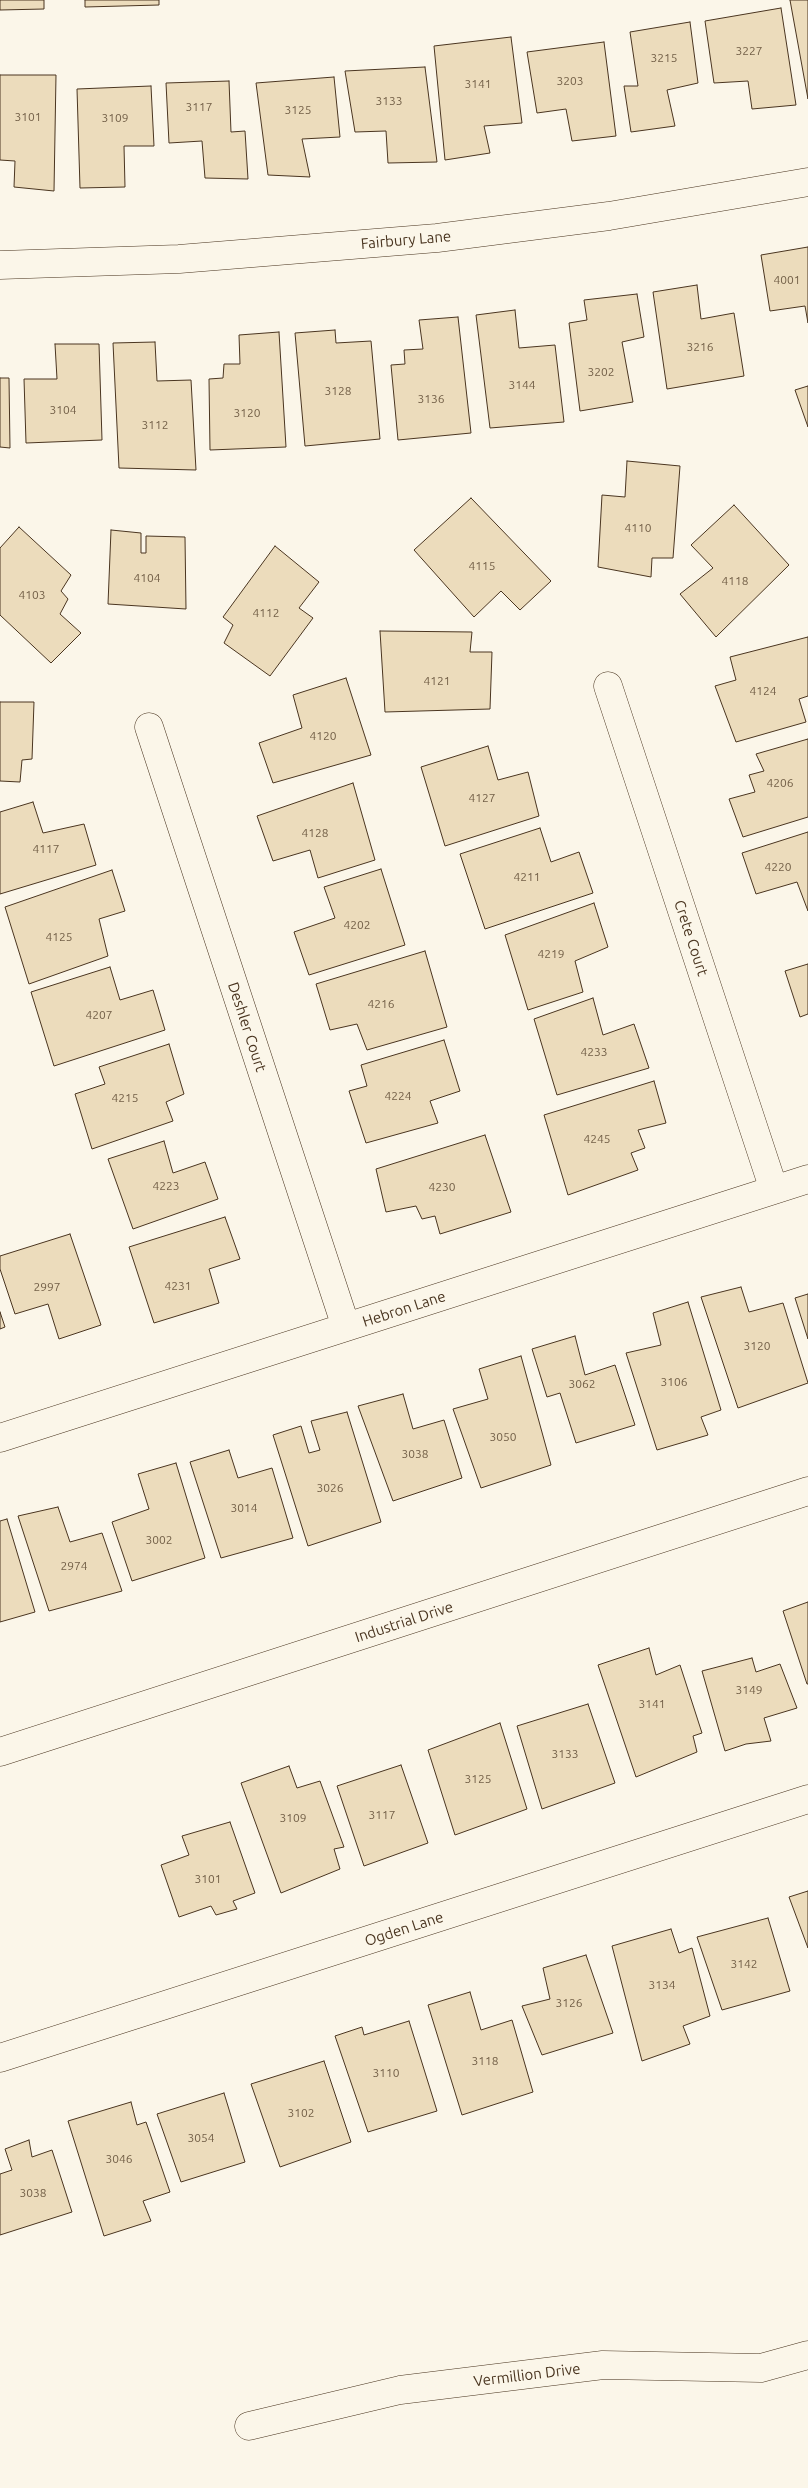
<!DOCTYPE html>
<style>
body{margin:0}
canvas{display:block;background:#fbf6e9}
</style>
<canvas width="808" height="2488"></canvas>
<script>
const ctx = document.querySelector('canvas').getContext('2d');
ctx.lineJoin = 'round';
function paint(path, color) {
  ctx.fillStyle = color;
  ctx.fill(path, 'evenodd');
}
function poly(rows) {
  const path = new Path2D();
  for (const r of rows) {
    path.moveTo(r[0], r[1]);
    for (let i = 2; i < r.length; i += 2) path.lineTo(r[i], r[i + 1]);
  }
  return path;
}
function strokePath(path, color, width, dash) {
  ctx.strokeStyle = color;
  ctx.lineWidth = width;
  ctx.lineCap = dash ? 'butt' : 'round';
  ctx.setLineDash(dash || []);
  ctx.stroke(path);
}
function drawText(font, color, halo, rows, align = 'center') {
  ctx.font = font + ' Ubuntu,sans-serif';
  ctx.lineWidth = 4;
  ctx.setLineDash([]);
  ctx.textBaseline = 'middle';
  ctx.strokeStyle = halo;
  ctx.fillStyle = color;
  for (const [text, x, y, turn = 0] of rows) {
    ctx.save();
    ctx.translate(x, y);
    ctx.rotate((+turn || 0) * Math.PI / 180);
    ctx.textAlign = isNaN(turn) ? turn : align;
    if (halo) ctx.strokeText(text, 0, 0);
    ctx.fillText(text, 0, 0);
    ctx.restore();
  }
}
const building = poly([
 [0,0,44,0,44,9,0,10,0,0],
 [85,0,159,0,159,5,85,7,85,0],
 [790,0,808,0,808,99,790,0],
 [781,8,796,105,752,109,748,81,714,83,705,21,781,8],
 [690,22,698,83,667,90,675,126,631,132,624,86,638,86,630,32,690,22],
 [511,37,522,123,484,126,490,153,445,160,434,46,511,37],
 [604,42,616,136,572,141,566,109,537,113,527,52,604,42],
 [425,67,437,162,388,163,386,131,355,132,345,71,425,67],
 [0,75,56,75,54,191,14,187,15,161,0,160,0,75],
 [334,77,340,137,302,139,310,177,268,175,256,83,334,77],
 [229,81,231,132,245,131,248,179,205,178,202,141,169,143,166,83,229,81],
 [151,86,154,146,124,146,125,187,80,188,77,89,151,86],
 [808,247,808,323,805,306,770,311,761,255,808,247],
 [697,285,701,319,734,313,744,376,667,389,653,292,697,285],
 [637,294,644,337,622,342,633,402,580,411,569,323,587,320,584,300,637,294],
 [515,310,519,348,555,345,564,422,490,428,476,315,515,310],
 [458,317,471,433,398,440,391,365,405,364,404,350,423,349,419,320,458,317],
 [335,330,336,343,371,341,380,439,305,446,295,333,335,330],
 [279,332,286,447,210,450,209,379,223,378,224,364,240,364,239,335,279,332],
 [155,342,157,381,191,380,196,470,119,468,113,343,155,342],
 [55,344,99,344,102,440,26,443,24,379,57,379,55,344],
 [0,378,9,378,10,448,0,447,0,378],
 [808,386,808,427,795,390,808,386],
 [627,461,680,466,673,558,652,558,651,577,598,567,602,495,625,497,627,461],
 [471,498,551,581,520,610,501,591,474,617,414,550,471,498],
 [734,505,789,565,716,637,680,594,713,568,691,545,734,505],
 [19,527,71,575,61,591,68,599,60,614,81,633,51,663,0,615,0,548,19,527],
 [111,530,141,533,141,553,146,553,146,536,185,537,186,609,108,604,111,530],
 [275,546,319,582,299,608,313,618,270,676,224,643,233,625,223,617,275,546],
 [380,631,472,632,470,652,492,652,490,709,385,712,380,631],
 [808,637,808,696,799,699,806,722,736,742,715,686,736,680,730,657,808,637],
 [346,678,371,755,273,783,259,743,302,728,293,695,346,678],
 [0,702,34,702,32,759,22,760,20,782,0,781,0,702],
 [808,739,808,817,743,837,729,799,755,792,749,775,764,771,756,754,808,739],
 [488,746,498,780,528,772,539,816,445,846,421,767,488,746],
 [353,783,375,860,318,878,310,850,273,861,257,816,353,783],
 [33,802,43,833,84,824,96,865,0,894,0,812,33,802],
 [540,828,551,862,579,852,593,893,485,929,460,854,540,828],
 [808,832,808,911,797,882,756,894,742,853,808,832],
 [381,869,405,945,309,975,294,932,335,918,324,887,381,869],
 [112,870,125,911,99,919,108,956,29,984,5,907,112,870],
 [594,903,608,947,575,961,583,992,528,1010,505,935,594,903],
 [425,951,447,1027,367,1050,357,1024,330,1030,316,984,425,951],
 [808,964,808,1014,800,1017,785,971,808,964],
 [110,967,120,1000,153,990,165,1030,54,1066,31,992,110,967],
 [593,998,603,1035,634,1024,649,1068,557,1095,534,1019,593,998],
 [444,1040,460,1091,430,1101,438,1123,366,1143,349,1091,367,1086,361,1065,444,1040],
 [169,1044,184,1094,166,1102,173,1121,92,1149,75,1094,105,1084,99,1067,169,1044],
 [654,1081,666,1123,638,1130,645,1148,631,1153,638,1170,568,1195,544,1115,654,1081],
 [485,1135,511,1212,440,1234,435,1216,422,1219,416,1206,386,1212,376,1169,485,1135],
 [164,1141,173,1173,205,1162,218,1199,133,1229,108,1159,164,1141],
 [225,1217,240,1259,209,1269,219,1303,154,1323,129,1247,225,1217],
 [70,1234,101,1325,59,1339,48,1304,15,1314,0,1269,0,1256,70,1234],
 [741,1287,749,1312,783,1303,808,1383,738,1408,701,1297,741,1287],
 [808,1294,808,1339,795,1298,808,1294],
 [688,1302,721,1410,701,1417,708,1435,657,1450,626,1353,661,1345,653,1313,688,1302],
 [0,1312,5,1327,0,1329,0,1312],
 [575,1336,585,1375,615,1365,635,1425,576,1443,560,1393,547,1397,532,1349,575,1336],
 [521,1356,551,1465,481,1488,453,1409,488,1399,479,1369,521,1356],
 [403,1394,413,1429,444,1420,462,1478,393,1501,358,1406,403,1394],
 [347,1412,381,1522,308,1546,273,1435,301,1426,309,1453,320,1450,311,1421,347,1412],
 [229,1450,238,1478,272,1468,293,1538,221,1558,190,1462,229,1450],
 [176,1463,205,1558,132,1581,112,1522,149,1509,138,1474,176,1463],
 [58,1507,70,1542,102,1533,122,1591,49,1611,18,1516,58,1507],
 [7,1519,35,1612,0,1622,0,1521,7,1519],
 [808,1602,808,1684,807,1684,783,1611,808,1602],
 [649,1648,656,1675,680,1665,702,1733,693,1736,697,1752,636,1777,598,1665,649,1648],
 [752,1658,756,1672,780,1664,797,1708,764,1718,771,1741,746,1744,725,1751,702,1671,752,1658],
 [588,1704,615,1783,542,1809,517,1726,588,1704],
 [500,1723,527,1809,455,1835,428,1750,500,1723],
 [401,1765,428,1843,364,1866,337,1786,401,1765],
 [289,1766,297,1788,320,1781,344,1847,334,1849,340,1869,281,1893,241,1783,289,1766],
 [230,1822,255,1893,233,1901,237,1909,216,1915,211,1906,179,1917,161,1865,189,1855,182,1836,230,1822],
 [808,1891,808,1948,789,1897,808,1891],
 [768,1918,790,1991,722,2010,697,1937,768,1918],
 [671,1929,679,1953,692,1948,710,2016,683,2026,690,2044,642,2061,612,1946,671,1929],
 [586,1955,613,2033,542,2055,522,2006,550,1999,543,1968,586,1955],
 [470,1992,481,2030,512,2020,533,2092,462,2115,428,2005,470,1992],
 [409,2021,437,2111,368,2132,335,2036,362,2027,364,2035,409,2021],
 [324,2061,351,2142,280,2167,251,2084,324,2061],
 [224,2093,245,2162,181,2182,157,2114,224,2093],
 [131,2102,137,2125,146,2122,170,2192,143,2201,151,2221,104,2236,68,2121,131,2102],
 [29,2140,32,2157,52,2150,72,2212,0,2235,0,2174,12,2170,5,2149,29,2140]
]);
const street = poly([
 [0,265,179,259,437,238,609,216,808,182],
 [608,686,774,1190],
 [149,727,346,1327],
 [0,1438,808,1179],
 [0,1752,808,1491],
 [0,2058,808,1799],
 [249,2426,400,2390,603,2365,761,2368,808,2355]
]);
const numberNames = [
 ["3227",749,51],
 ["3215",664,58],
 ["3203",570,81],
 ["3141",478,84],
 ["3133",389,101],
 ["3117",199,107],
 ["3125",298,110],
 ["3101",28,117],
 ["3109",115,118],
 ["4001",787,280],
 ["3216",700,347],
 ["3202",601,372],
 ["3144",522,385],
 ["3128",338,391],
 ["3136",431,399],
 ["3104",63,410],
 ["3120",247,413],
 ["3112",155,425],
 ["4110",638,528],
 ["4115",482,566],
 ["4104",147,578],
 ["4118",735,581],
 ["4103",32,595],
 ["4112",266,613],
 ["4121",437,681],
 ["4124",763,691],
 ["4120",323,736],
 ["4206",780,783],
 ["4127",482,798],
 ["4128",315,833],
 ["4117",46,849],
 ["4220",778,867],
 ["4211",527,877],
 ["4202",357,925],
 ["4125",59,937],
 ["4219",551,954],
 ["4216",381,1004],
 ["4207",99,1015],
 ["4233",594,1052],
 ["4224",398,1096],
 ["4215",125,1098],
 ["4245",597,1139],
 ["4223",166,1186],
 ["4230",442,1187],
 ["4231",178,1286],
 ["2997",47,1287],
 ["3120",757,1346],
 ["3106",674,1382],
 ["3062",582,1384],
 ["3050",503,1437],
 ["3038",415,1454],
 ["3026",330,1488],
 ["3014",244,1508],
 ["3002",159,1540],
 ["2974",74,1566],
 ["3149",749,1690],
 ["3141",652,1704],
 ["3133",565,1754],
 ["3125",478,1779],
 ["3117",382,1815],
 ["3109",293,1818],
 ["3101",208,1879],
 ["3142",744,1964],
 ["3134",662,1985],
 ["3126",569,2003],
 ["3118",485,2061],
 ["3110",386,2073],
 ["3102",301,2113],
 ["3054",201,2138],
 ["3046",119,2159],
 ["3038",33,2193]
];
const streetNames = [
 ["Fairbury Lane",406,240,-5],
 ["Crete Court",691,938,72],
 ["Deshler Court",247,1027,72],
 ["Hebron Lane",404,1309,-18],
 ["Industrial Drive",404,1622,-18],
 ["Ogden Lane",404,1929,-18],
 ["Vermillion Drive",527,2375,-7]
];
paint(building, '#ecdcbc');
strokePath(building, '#4a3520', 1);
strokePath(street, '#4a3520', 29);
strokePath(street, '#fbf6e9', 28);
drawText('12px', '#725f47', null, numberNames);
drawText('15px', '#4a3520', '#fbf6e9', streetNames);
</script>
